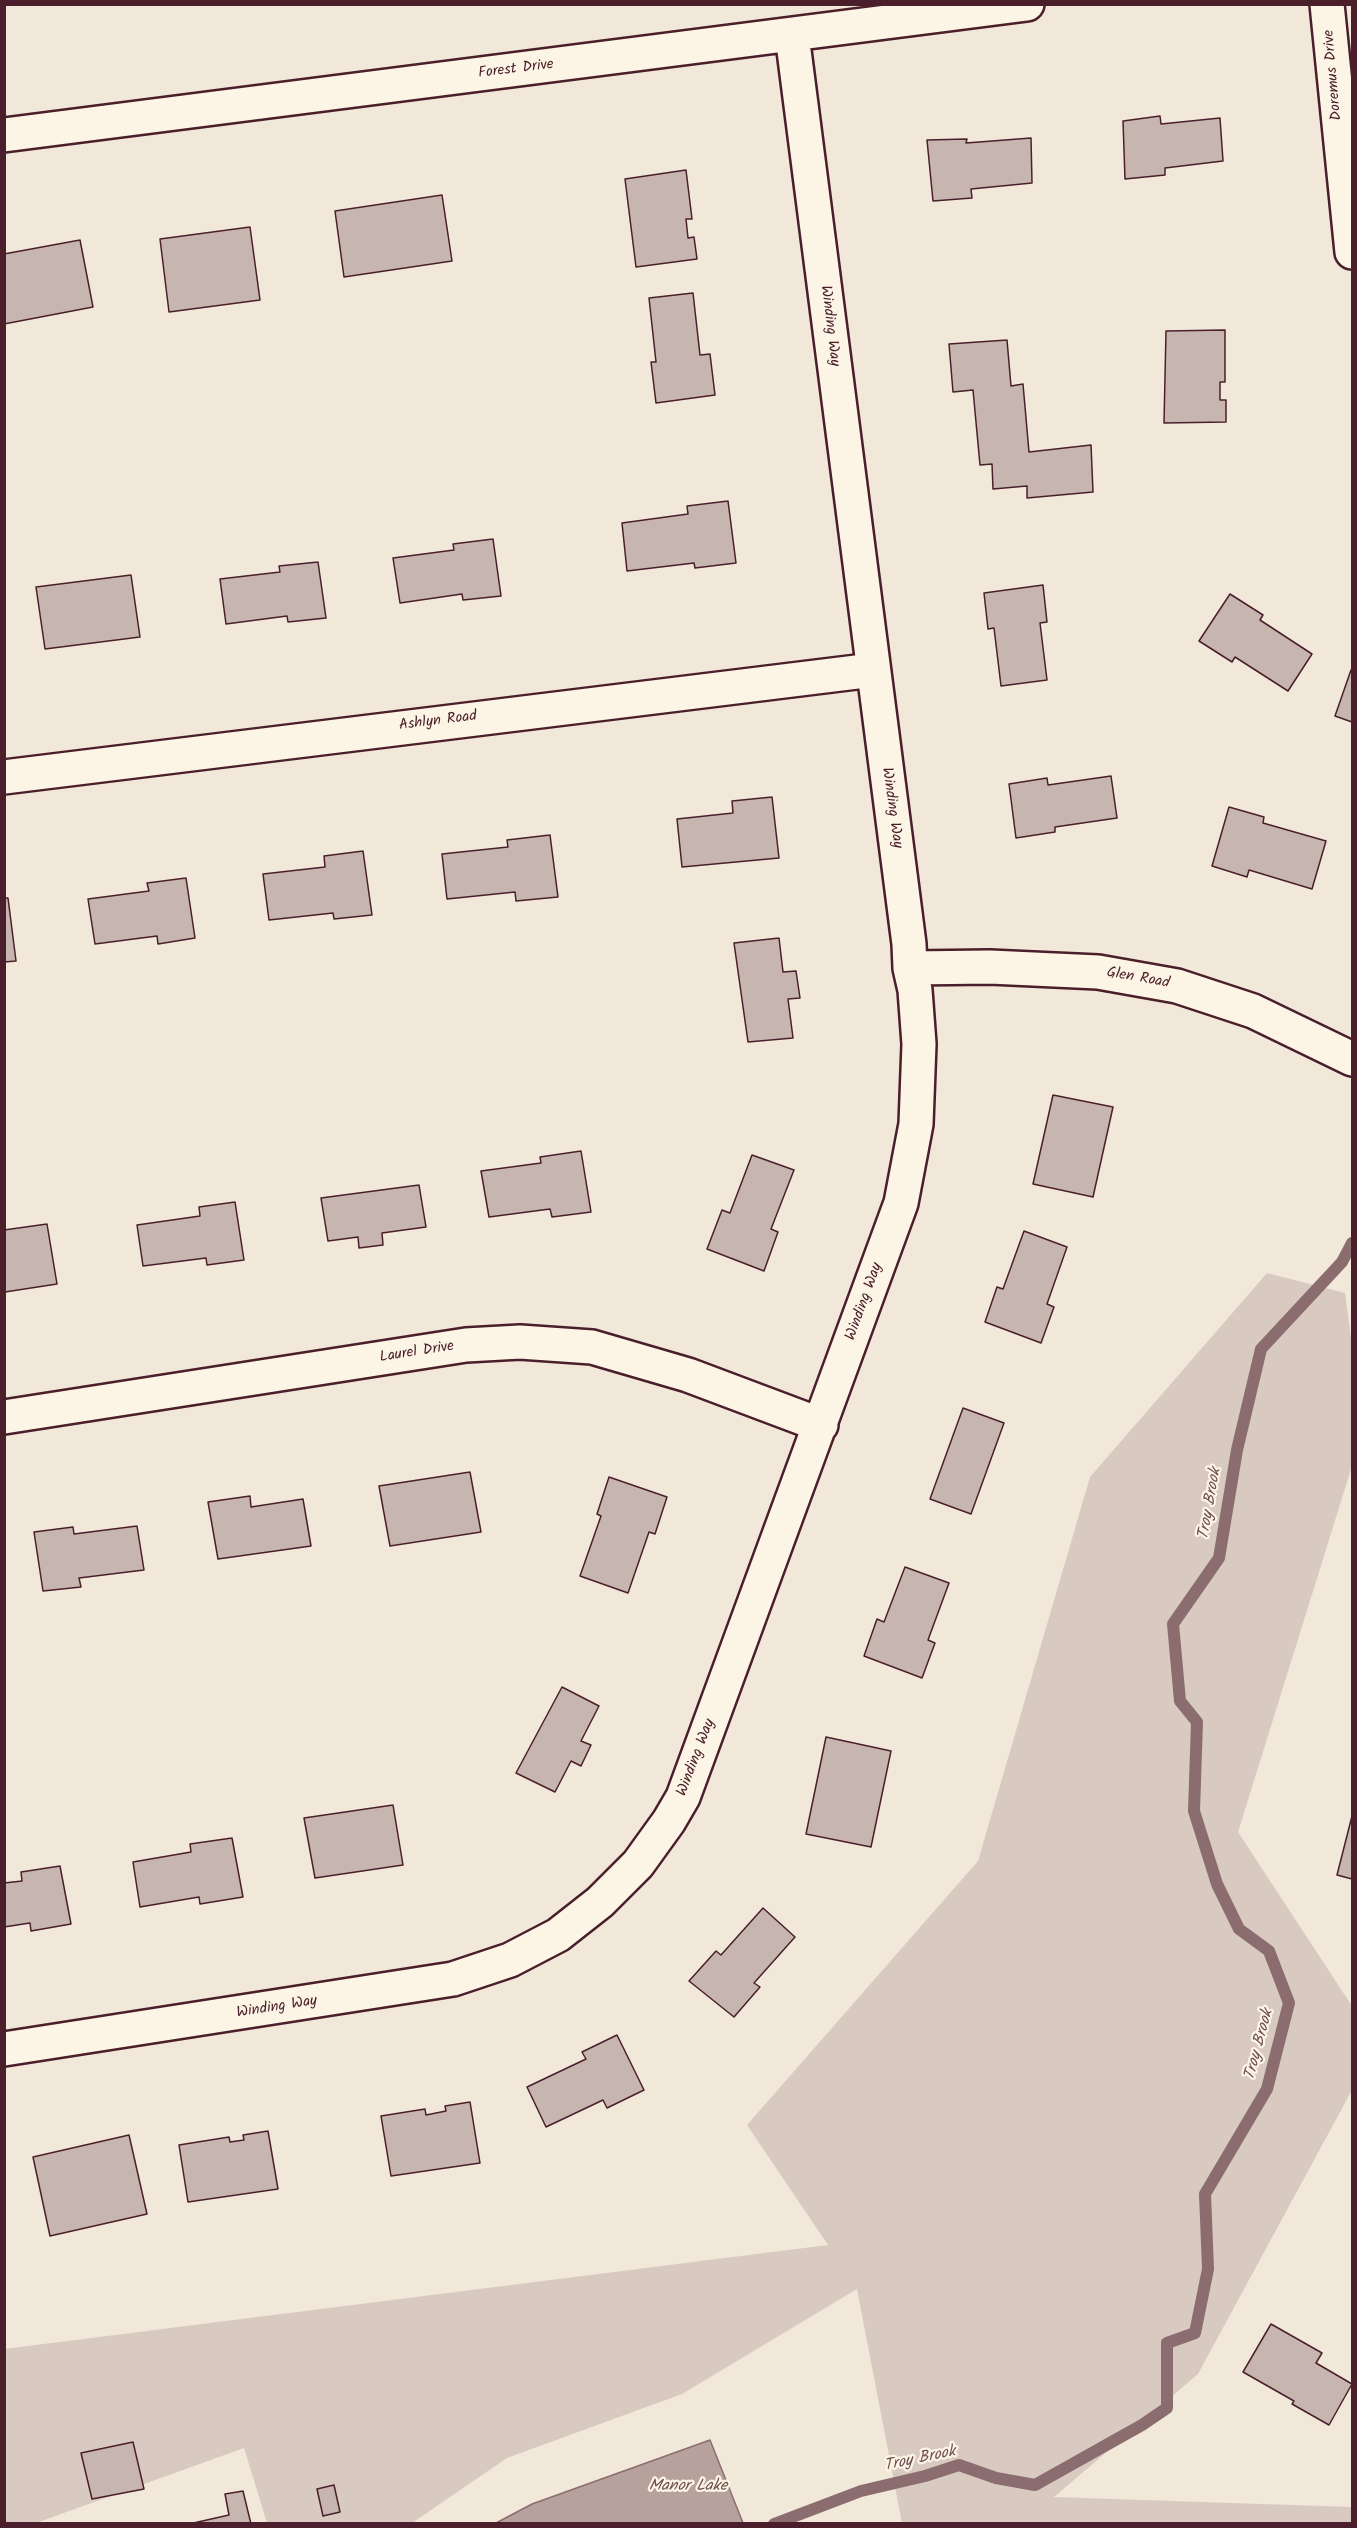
<!DOCTYPE html>
<style>
body{margin:0}
#map{position:relative;width:1357px;height:2528px;overflow:hidden;background:#f1e8da;font-family:Kalam,sans-serif}
canvas{display:block}
.frame{position:absolute;inset:0;border:6px solid #4a1f2b;pointer-events:none}
</style>
<div id="map">
<canvas width="1357" height="2528"></canvas>
<div class="frame"></div>
</div>
<script>
const ctx = document.querySelector('canvas').getContext('2d');
ctx.lineJoin = 'round';
function paint(path, color) {
  ctx.fillStyle = color;
  ctx.fill(path, 'evenodd');
}
function poly(rows) {
  const path = new Path2D();
  for (const r of rows) {
    path.moveTo(r[0], r[1]);
    for (let i = 2; i < r.length; i += 2) path.lineTo(r[i], r[i + 1]);
  }
  return path;
}
function strokePath(path, color, width, dash) {
  ctx.strokeStyle = color;
  ctx.lineWidth = width;
  ctx.lineCap = dash ? 'butt' : 'round';
  ctx.setLineDash(dash || []);
  ctx.stroke(path);
}
function drawText(font, color, halo, rows, align = 'center') {
  ctx.font = font + ' Kalam,sans-serif';
  ctx.lineWidth = 4.5;
  ctx.setLineDash([]);
  ctx.textBaseline = 'middle';
  ctx.strokeStyle = halo;
  ctx.fillStyle = color;
  for (const [text, x, y, turn = 0] of rows) {
    ctx.save();
    ctx.translate(x, y);
    ctx.rotate((+turn || 0) * Math.PI / 180);
    ctx.textAlign = isNaN(turn) ? turn : align;
    if (halo) ctx.strokeText(text, 0, 0);
    ctx.fillText(text, 0, 0);
    ctx.restore();
  }
}
const green = poly([
 [1267,1273,1345,1293,1352,1345,1352,1466,1238,1832,1352,2006,1352,2090,1198,2374,1054,2497,1352,2507,1352,2523,902,2523,857,2289,682,2394,507,2458,412,2523,267,2523,244,2448,36,2523,5,2523,4,2349,828,2245,747,2125,978,1861,1090,1477]
]);
const water = poly([
 [710,2440,743,2523,496,2523,532,2504,710,2440]
]);
const stream = poly([
 [774,2524,861,2491,925,2476,959,2465,996,2478,1035,2485,1142,2425,1167,2408,1167,2343,1195,2333,1208,2269,1205,2194,1267,2089,1289,2003,1269,1951,1239,1929,1217,1884,1194,1811,1197,1722,1180,1701,1173,1624,1219,1558,1237,1450,1261,1349,1342,1262,1352,1243]
]);
const building = poly([
 [1160,116,1161,124,1220,118,1223,161,1165,168,1165,175,1125,179,1123,121,1160,116],
 [1031,138,1032,183,971,189,972,198,933,201,927,140,967,139,966,143,1031,138],
 [686,170,692,219,686,219,688,238,694,237,697,259,636,267,625,179,686,170],
 [442,195,452,261,344,277,335,211,442,195],
 [250,227,260,300,169,312,160,239,250,227],
 [80,240,93,307,4,324,4,254,80,240],
 [693,293,700,355,710,354,715,395,656,403,651,362,656,362,649,298,693,293],
 [1225,330,1225,382,1220,382,1220,400,1226,400,1226,422,1164,423,1166,331,1225,330],
 [1007,340,1011,386,1023,384,1029,452,1091,445,1093,492,1027,498,1027,486,993,489,992,464,980,465,973,390,953,392,949,344,1007,340],
 [728,501,736,563,695,568,694,563,627,571,622,523,688,514,687,506,728,501],
 [493,539,501,596,463,600,462,594,400,603,393,558,454,550,453,544,493,539],
 [318,562,326,618,288,622,287,616,226,624,220,579,280,572,279,566,318,562],
 [131,575,140,637,45,649,36,587,131,575],
 [1043,585,1047,622,1040,623,1047,680,1001,686,994,628,988,629,984,593,1043,585],
 [1230,594,1263,615,1260,620,1312,654,1288,691,1235,657,1232,662,1199,641,1230,594],
 [1351,670,1352,670,1352,722,1335,716,1351,670],
 [1111,776,1117,818,1055,827,1055,832,1016,838,1009,784,1047,778,1048,785,1111,776],
 [772,797,779,858,682,867,677,819,733,813,732,801,772,797],
 [1229,807,1264,817,1263,823,1326,841,1312,889,1249,870,1247,877,1212,866,1229,807],
 [550,835,558,897,516,901,515,892,447,899,442,854,508,847,507,840,550,835],
 [363,851,372,915,334,919,333,913,269,920,263,874,325,867,324,856,363,851],
 [186,878,195,938,158,944,157,936,95,944,88,899,149,891,147,883,186,878],
 [4,898,8,898,16,961,4,962,4,898],
 [779,938,783,972,796,971,800,998,788,999,793,1038,748,1042,734,943,779,938],
 [1053,1095,1113,1107,1093,1197,1033,1184,1053,1095],
 [581,1151,591,1212,552,1217,550,1209,489,1217,481,1171,541,1163,540,1157,581,1151],
 [752,1155,794,1170,771,1229,778,1232,764,1271,707,1249,722,1210,730,1213,752,1155],
 [419,1185,426,1227,382,1233,383,1245,359,1248,358,1237,328,1241,321,1198,419,1185],
 [235,1202,244,1260,207,1265,206,1258,143,1266,137,1225,200,1216,199,1207,235,1202],
 [47,1224,57,1284,5,1292,4,1230,47,1224],
 [1024,1231,1067,1247,1047,1304,1054,1307,1041,1343,985,1322,997,1287,1003,1289,1024,1231],
 [963,1408,1004,1423,971,1514,930,1499,963,1408],
 [470,1472,481,1532,390,1546,379,1486,470,1472],
 [609,1477,667,1497,655,1534,649,1532,628,1593,580,1576,601,1516,597,1514,609,1477],
 [250,1496,251,1507,303,1499,311,1546,218,1559,208,1502,250,1496],
 [137,1526,144,1570,79,1578,81,1587,43,1591,34,1532,73,1527,74,1534,137,1526],
 [905,1567,949,1583,928,1640,935,1643,922,1678,864,1656,877,1619,884,1622,905,1567],
 [562,1687,599,1706,581,1741,591,1745,581,1766,571,1761,555,1792,516,1773,562,1687],
 [826,1737,891,1751,871,1847,806,1834,826,1737],
 [393,1805,403,1865,315,1878,304,1818,393,1805],
 [1352,1816,1352,1879,1337,1875,1352,1816],
 [232,1838,243,1897,200,1904,199,1897,140,1907,133,1862,191,1852,190,1844,232,1838],
 [60,1866,71,1924,31,1931,30,1923,4,1927,4,1883,22,1881,21,1872,60,1866],
 [763,1908,795,1937,754,1983,760,1987,734,2017,689,1981,716,1951,721,1955,763,1908],
 [617,2035,644,2090,607,2108,603,2100,546,2127,527,2087,586,2059,582,2052,617,2035],
 [470,2102,480,2163,391,2176,381,2116,425,2109,426,2115,446,2111,445,2106,470,2102],
 [268,2131,278,2189,188,2202,179,2145,229,2137,230,2142,244,2140,243,2135,268,2131],
 [129,2135,147,2214,50,2236,33,2157,129,2135],
 [1271,2324,1322,2353,1316,2363,1352,2384,1329,2425,1292,2404,1294,2401,1243,2372,1271,2324],
 [133,2442,144,2489,92,2499,81,2453,133,2442],
 [334,2485,340,2512,323,2516,317,2489,334,2485],
 [243,2491,251,2524,189,2524,229,2515,225,2494,243,2491]
]);
const minor = poly([
 [1327,4,1352,252],
 [4,135,1027,4],
 [4,777,873,670],
 [910,968,990,967,1098,972,1177,986,1253,1011,1352,1059],
 [4,1417,466,1345,520,1342,592,1347,688,1375,821,1425],
 [4,2049,453,1979,510,1960,558,1935,600,1902,638,1864,669,1821,683,1797,901,1203,916,1124,919,1044,915,990,910,968,909,944,792,35]
]);
const streetNames = [
 ["Forest Drive",516,70,-7],
 ["Doremus Drive",1334,75,-95],
 ["Winding Way",829,326,83],
 ["Ashlyn Road",438,722,-7],
 ["Winding Way",891,808,82],
 ["Glen Road",1138,979,10],
 ["Winding Way",865,1302,-70],
 ["Laurel Drive",417,1353,-9],
 ["Winding Way",697,1758,-69],
 ["Winding Way",277,2008,-9]
];
const waterNames = [
 ["Troy Brook",1211,1504,-80],
 ["Troy Brook",1260,2045,-75],
 ["Troy Brook",920,2460,-12],
 ["Manor Lake",688,2487]
];
paint(green, '#d8cac0');
paint(water, '#b6a19c');
strokePath(water, '#8b6d6f', 1.5);
strokePath(stream, '#8b6d6f', 12);
paint(building, '#c7b6af');
strokePath(building, '#4a1f2b', 1.5);
strokePath(minor, '#4a1f2b', 38);
strokePath(minor, '#fcf5e5', 33);
drawText('15px', '#4a1f2b', '#fcf5e5', streetNames);
drawText('italic 16px', '#704c53', '#fcf5e5', waterNames);
</script>
